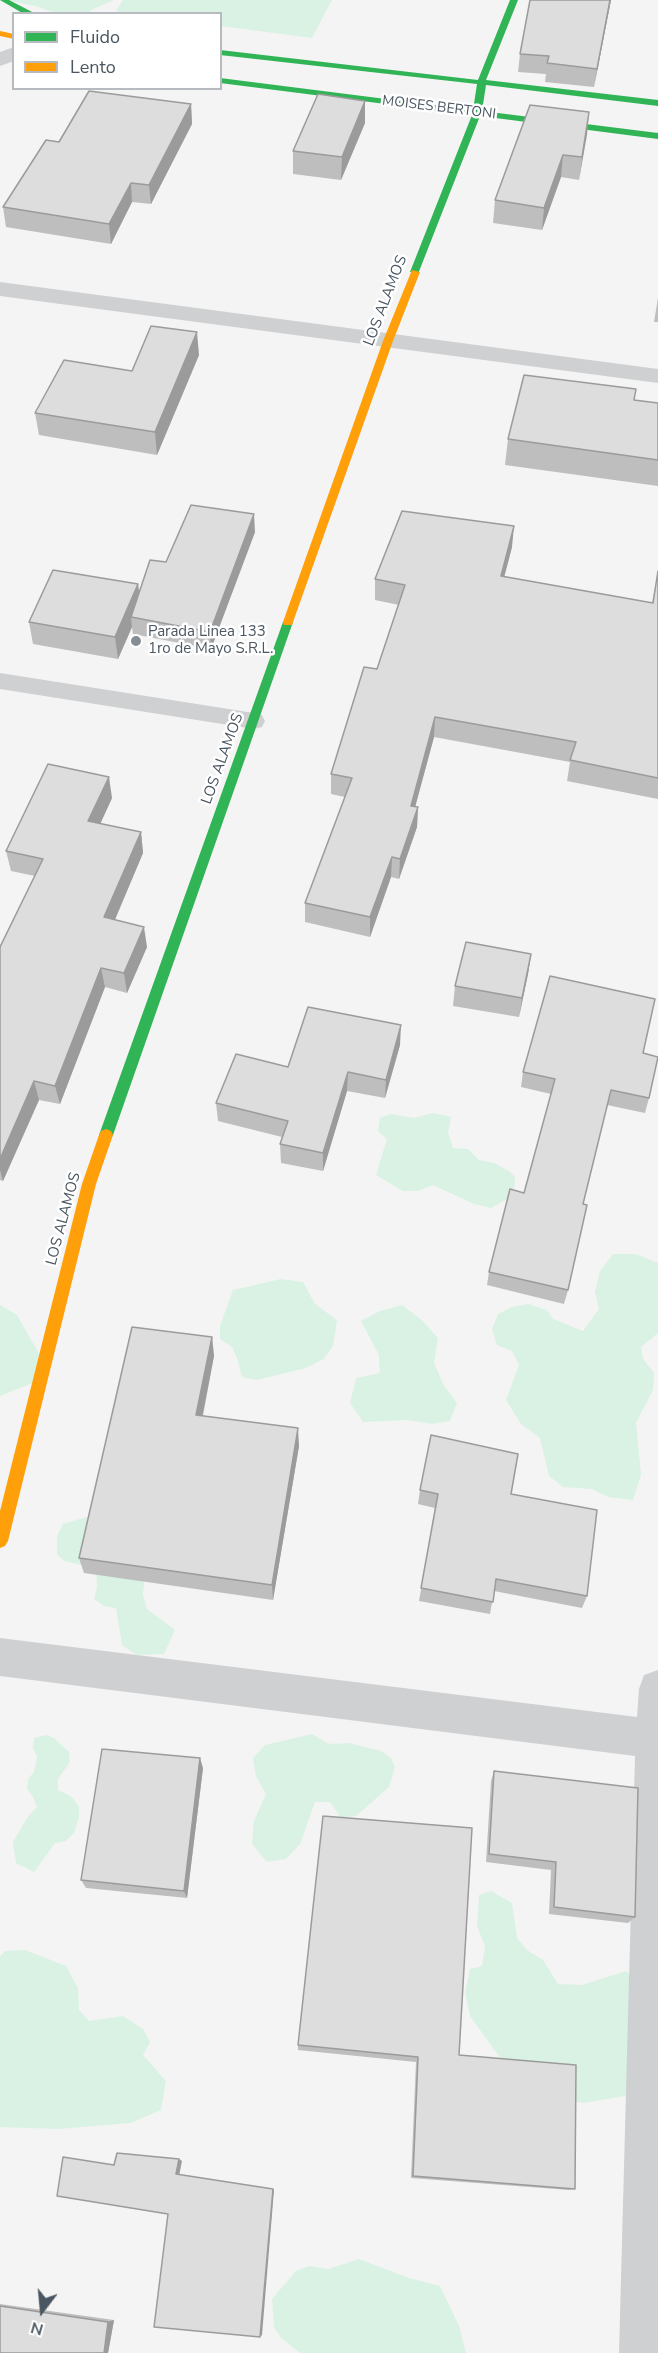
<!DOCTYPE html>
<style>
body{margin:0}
#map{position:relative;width:658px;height:2353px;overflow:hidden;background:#f4f4f4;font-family:"Nunito Sans",sans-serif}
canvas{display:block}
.legend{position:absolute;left:12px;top:12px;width:210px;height:78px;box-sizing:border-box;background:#fff;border:2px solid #b7bbc0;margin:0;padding:8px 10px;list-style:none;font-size:18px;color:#4a5661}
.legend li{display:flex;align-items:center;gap:12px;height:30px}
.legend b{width:30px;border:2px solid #b7bbc0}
.north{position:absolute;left:12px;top:2281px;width:60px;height:60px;-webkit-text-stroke:4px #fff;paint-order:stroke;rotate:196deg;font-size:16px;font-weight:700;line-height:24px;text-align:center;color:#4a5661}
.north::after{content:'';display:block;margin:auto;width:21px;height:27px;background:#4a5661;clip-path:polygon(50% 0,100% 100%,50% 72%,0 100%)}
</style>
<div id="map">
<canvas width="658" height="2353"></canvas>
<ul class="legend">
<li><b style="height:8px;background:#30b455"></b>Fluido</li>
<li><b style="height:8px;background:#ff9f0a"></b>Lento</li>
</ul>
<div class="north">N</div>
</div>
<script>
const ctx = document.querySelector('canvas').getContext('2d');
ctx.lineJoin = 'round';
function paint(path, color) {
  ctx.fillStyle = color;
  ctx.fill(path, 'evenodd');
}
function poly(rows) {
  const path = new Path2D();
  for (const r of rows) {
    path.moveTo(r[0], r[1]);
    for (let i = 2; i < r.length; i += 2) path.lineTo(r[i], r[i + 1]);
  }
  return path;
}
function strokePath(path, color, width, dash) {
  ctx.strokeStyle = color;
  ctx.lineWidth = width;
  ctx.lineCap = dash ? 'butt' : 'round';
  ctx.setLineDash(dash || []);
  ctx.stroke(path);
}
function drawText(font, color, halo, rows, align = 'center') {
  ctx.font = font + ' "Nunito Sans",sans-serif';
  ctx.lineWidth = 5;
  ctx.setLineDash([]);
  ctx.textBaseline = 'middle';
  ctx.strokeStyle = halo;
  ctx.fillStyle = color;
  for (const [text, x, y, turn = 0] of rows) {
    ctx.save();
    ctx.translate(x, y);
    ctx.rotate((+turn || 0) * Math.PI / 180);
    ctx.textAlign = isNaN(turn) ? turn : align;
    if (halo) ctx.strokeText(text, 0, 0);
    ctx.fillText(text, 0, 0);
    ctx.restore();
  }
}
const green = poly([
 [6,0,114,0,91,10,91,14,56,13,35,6],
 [123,0,332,0,312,38,221,26,220,14,133,14,116,11],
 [433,1113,451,1117,448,1133,453,1148,468,1149,479,1160,494,1163,509,1171,515,1177,514,1189,509,1198,491,1208,474,1204,433,1185,418,1191,403,1191,376,1175,387,1139,378,1131,380,1118,391,1114,414,1118],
 [613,1254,635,1254,658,1263,658,1333,641,1347,643,1359,654,1373,653,1390,636,1423,641,1475,633,1500,608,1497,592,1489,563,1487,549,1476,540,1438,521,1424,506,1400,519,1365,512,1351,497,1345,492,1329,498,1314,512,1307,528,1304,547,1310,553,1319,583,1331,599,1309,595,1292,600,1271],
 [281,1279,303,1282,315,1304,337,1320,333,1346,324,1359,306,1368,257,1380,242,1377,238,1361,232,1347,220,1339,220,1326,233,1290],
 [0,1305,17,1315,41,1357,40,1380,0,1396],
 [402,1305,423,1321,438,1338,434,1363,443,1384,457,1403,450,1421,432,1424,408,1420,363,1422,350,1403,356,1378,380,1373,379,1355,361,1321,380,1311],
 [90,1516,145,1569,143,1595,147,1609,175,1630,164,1654,137,1655,122,1645,116,1608,104,1606,94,1599,97,1587,96,1568,64,1561,57,1554,57,1536,63,1524],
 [312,1734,329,1744,349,1743,381,1751,391,1758,395,1767,389,1787,356,1816,341,1818,330,1802,315,1802,300,1844,286,1859,267,1862,252,1844,254,1821,266,1794,256,1776,253,1758,265,1745],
 [46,1735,54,1738,69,1752,70,1762,58,1779,58,1790,72,1797,79,1807,79,1818,74,1833,66,1841,55,1843,34,1872,16,1863,13,1842,27,1818,37,1807,33,1797,27,1789,28,1779,34,1772,37,1757,33,1748,34,1738],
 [491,1891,512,1903,517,1938,527,1950,543,1960,558,1984,582,1985,626,1971,658,2002,630,2095,584,2103,547,2098,523,2090,470,2016,465,1993,470,1969,482,1966,485,1946,477,1926,479,1895],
 [25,1950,66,1966,78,1988,79,2010,89,2021,123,2016,143,2029,150,2042,143,2055,166,2081,161,2110,131,2123,58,2129,0,2127,0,1957,5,1951],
 [359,2259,409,2278,440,2286,459,2326,466,2353,300,2353,281,2338,274,2327,272,2299,296,2271,309,2266,328,2269]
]);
const lane = poly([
 [0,673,254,713,262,715,265,721,262,727,254,729,0,689,0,673]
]);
const street = poly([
 [14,47,14,61,0,66,0,52,14,47],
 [0,282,658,369,658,383,0,296,0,282],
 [0,1638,637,1717,639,1689,644,1675,658,1670,658,2353,619,2353,635,1756,0,1676,0,1638]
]);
const fast = poly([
 [0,0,9,0,36,14,24,14,0,0],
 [510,0,518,0,486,80,658,100,658,106,486,85,482,111,658,133,658,139,480,116,418,274,410,272,472,115,220,83,220,78,473,110,477,84,220,55,220,50,478,80,510,0],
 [288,618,293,622,113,1135,111,1139,106,1141,101,1139,99,1135,283,622,288,618]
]);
const slow = poly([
 [0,31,14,34,14,39,0,36,0,31],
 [412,270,420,272,393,341,293,622,292,625,284,625,283,622,383,341,412,270],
 [106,1129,111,1131,113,1135,96,1184,8,1541,5,1546,0,1548,0,1511,82,1184,99,1135,101,1131,106,1129]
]);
const wall = poly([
 [530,0,611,0,594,87,545,82,546,74,518,72,520,54],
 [191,104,192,124,151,204,132,202,111,244,6,227,3,207,59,142],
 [589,112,579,180,561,177,542,230,493,223,495,200],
 [365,123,341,180,293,174,293,151],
 [658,298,658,322,654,322],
 [199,355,157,455,39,435,35,413,132,371],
 [634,400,658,403,658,486,505,465,508,439],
 [255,532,211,649,133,634,132,627,118,659,33,644,29,622,138,584,139,592,166,562],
 [512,547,504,577,652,603,658,571,658,799,567,781,570,762,434,737,415,807,418,807,417,827,399,879,391,877,370,937,305,922,305,903,345,797,331,794,331,774,377,669,399,605,375,600,375,579],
 [112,798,100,824,141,832,143,853,115,920,147,947,127,993,105,987,60,1104,39,1100,3,1181,0,1180,0,947,35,876,11,871,6,851],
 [531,954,528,974,519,1017,453,1006,455,986],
 [400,1045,385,1098,347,1091,323,1171,281,1163,280,1144,282,1137,218,1121,216,1103,288,1067],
 [643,1053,649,1098,645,1113,607,1105,583,1204,568,1290,564,1304,487,1285,489,1272,524,1193,551,1094,521,1087,523,1072],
 [212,1337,214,1356,203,1416,299,1446,273,1600,84,1573,79,1558],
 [420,1490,511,1494,587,1596,582,1608,494,1591,490,1614,419,1601,435,1508,418,1504],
 [203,1768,187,1898,86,1888,81,1880],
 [494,1771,635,1917,628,1923,549,1914,551,1870,486,1862,491,1781],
 [298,2045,459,2055,575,2189,569,2190,411,2178,416,2062,298,2050],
 [0,2304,114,2320,108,2353,0,2353]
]);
const shadedWall = poly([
 [610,0,611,0,594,87,597,69],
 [365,101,365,123,341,180,342,157],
 [191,104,192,124,151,204,149,185],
 [589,112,587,135,579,180,582,157],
 [563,155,561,177,542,230,544,208],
 [131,183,132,202,111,244,109,224],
 [197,332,199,355,157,455,155,432],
 [254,514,255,532,211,649,210,632],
 [514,526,512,547,499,597,501,576],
 [138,584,141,606,131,617,132,627,118,659,115,637],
 [435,717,434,737,410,826,411,806],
 [109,777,112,798,92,842,88,821],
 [418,807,417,827,399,879,400,859],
 [141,832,143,853,107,938,104,917],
 [392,857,391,877,370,937,370,917],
 [144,927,147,947,127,993,124,973],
 [531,954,528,974,519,1017,522,998],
 [101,968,105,987,60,1104,55,1086],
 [401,1025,400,1045,385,1098,386,1080],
 [348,1072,347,1091,323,1171,323,1153],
 [34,1081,39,1100,3,1181,0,1170,0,1159],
 [212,1337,214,1356,199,1433,196,1415],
 [298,1428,299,1446,273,1600,272,1585],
 [200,1758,203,1768,187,1898,184,1891],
 [179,2159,182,2161,179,2176,176,2174],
 [273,2189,274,2190,262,2335,260,2337],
 [114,2320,108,2353,104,2353,108,2322]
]);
const building = poly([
 [530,0,610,0,597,69,547,63,549,56,520,54,530,0],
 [89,91,191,104,149,185,131,183,109,224,3,207,46,140,59,142,89,91],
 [318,94,365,101,342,157,293,151,318,94],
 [530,105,589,112,582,157,563,155,544,208,495,200,530,105],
 [151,326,197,332,155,432,35,413,64,360,132,371,151,326],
 [524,375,636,389,634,400,658,403,658,460,508,439,524,375],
 [191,505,254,514,210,632,131,617,150,560,166,562,191,505],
 [402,511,514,526,501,576,653,603,658,571,658,778,570,760,576,742,435,717,411,806,418,807,400,859,392,857,370,917,305,903,352,778,331,774,364,667,377,669,405,585,375,579,402,511],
 [53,570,138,584,115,637,29,622,53,570],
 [48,764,109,777,88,821,141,832,104,917,144,927,124,973,101,968,55,1086,34,1081,0,1159,0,947,43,859,6,851,48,764],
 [466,942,531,954,522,998,455,986,466,942],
 [550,976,655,999,643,1053,658,1057,649,1098,611,1090,583,1204,587,1205,568,1290,489,1272,510,1189,524,1193,555,1079,523,1072,550,976],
 [308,1007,401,1025,386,1080,348,1072,323,1153,280,1144,288,1121,216,1103,236,1054,288,1067,308,1007],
 [132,1327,212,1337,196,1415,298,1428,272,1585,79,1558,132,1327],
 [431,1435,518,1454,511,1494,597,1510,587,1596,496,1579,493,1602,421,1588,438,1494,420,1490,431,1435],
 [102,1749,200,1758,184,1891,81,1880,102,1749],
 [494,1771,638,1788,635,1917,554,1907,556,1862,489,1854,494,1771],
 [323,1816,472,1828,459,2055,576,2065,575,2189,413,2176,418,2057,298,2045,323,1816],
 [117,2153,179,2159,176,2174,273,2189,260,2337,154,2327,168,2214,57,2196,63,2157,114,2165,117,2153],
 [0,2306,108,2322,104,2353,0,2353,0,2306]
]);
const markers = [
 [136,641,6,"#868d94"]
];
const farStreetnames = [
 ["MOISES BERTONI",439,108,7]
];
const streetNames = [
 ["LOS ALAMOS",386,301,-69],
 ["LOS ALAMOS",223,759,-70],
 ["LOS ALAMOS",64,1219,-75]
];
const poiNames = [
 ["Parada Linea 133",148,632],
 ["1ro de Mayo S.R.L.",148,649]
];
paint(green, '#d9f2e3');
paint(lane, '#ced0d2');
paint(street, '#ced0d2');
paint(fast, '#30b455');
paint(slow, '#ff9f0a');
paint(wall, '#bebebf');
paint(shadedWall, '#9b9b9b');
paint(building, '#ddddde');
strokePath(building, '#9b9b9b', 1.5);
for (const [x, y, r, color] of markers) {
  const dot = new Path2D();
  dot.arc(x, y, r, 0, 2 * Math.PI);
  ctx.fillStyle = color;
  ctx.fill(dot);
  strokePath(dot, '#fff', 2);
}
drawText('14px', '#4a5661', '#fff', farStreetnames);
drawText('15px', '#4a5661', '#fff', streetNames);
drawText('15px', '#4a5661', '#fff', poiNames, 'left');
</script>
